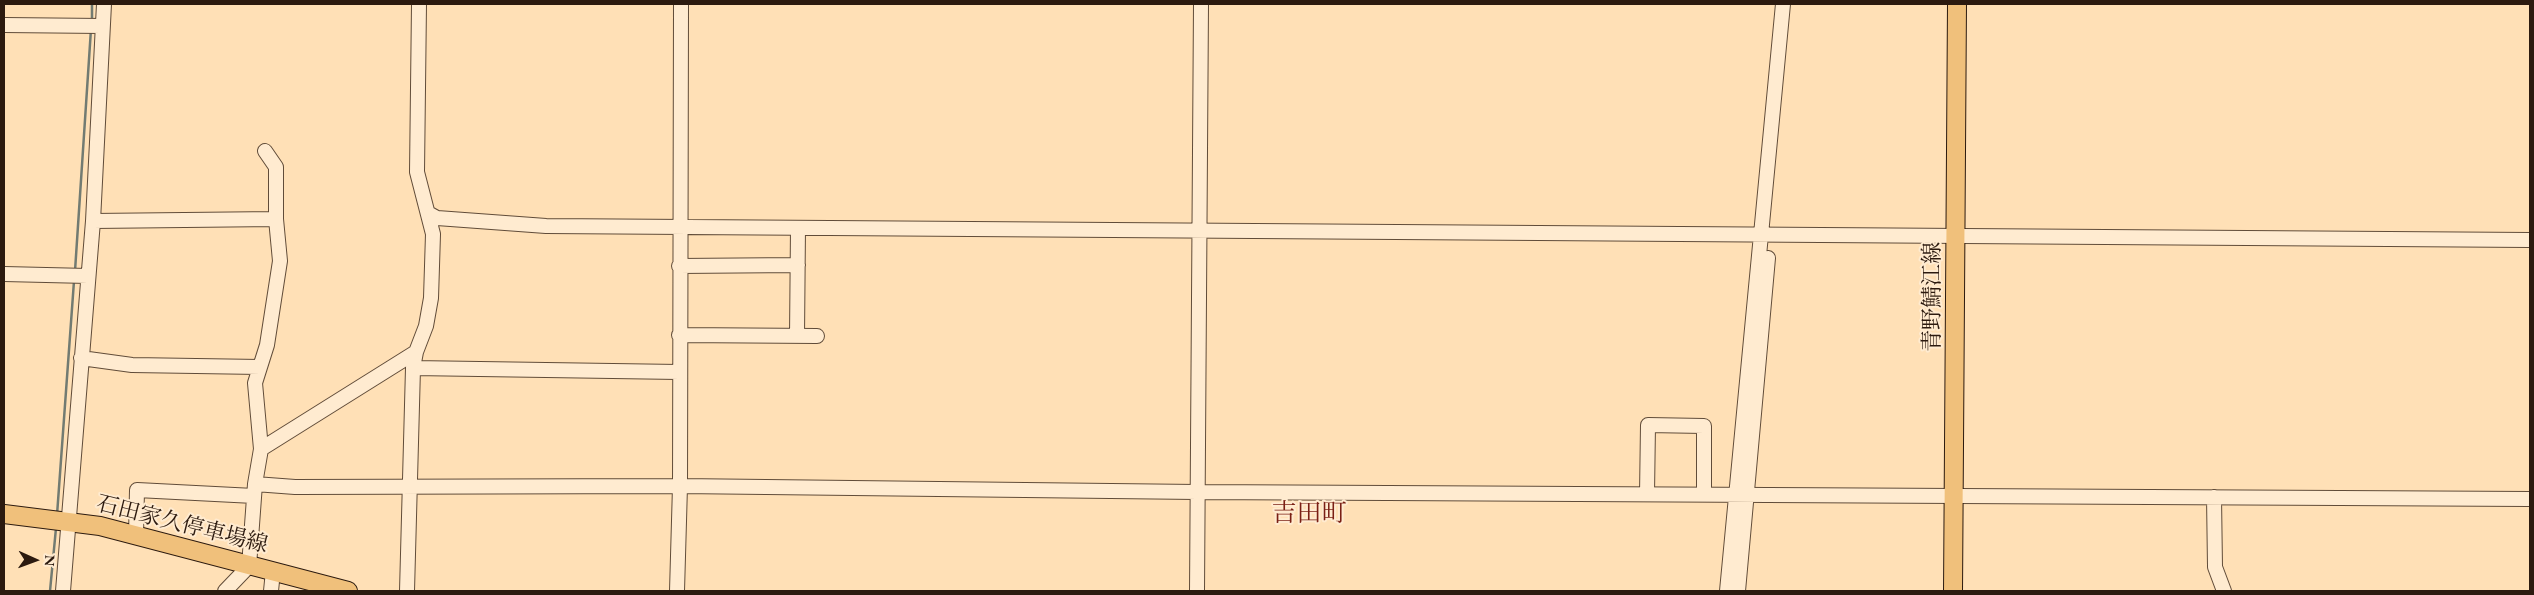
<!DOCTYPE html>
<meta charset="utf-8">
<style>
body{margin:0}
#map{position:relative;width:2534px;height:595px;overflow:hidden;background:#ffe0b6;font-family:"EB Garamond",serif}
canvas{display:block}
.frame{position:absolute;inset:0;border:5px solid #2c1a0f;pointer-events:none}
.north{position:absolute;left:10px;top:535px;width:50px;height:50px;-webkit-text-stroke:4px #ffebd0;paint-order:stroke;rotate:92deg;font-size:14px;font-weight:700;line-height:20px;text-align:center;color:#2c1a0f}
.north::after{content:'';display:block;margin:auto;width:18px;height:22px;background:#2c1a0f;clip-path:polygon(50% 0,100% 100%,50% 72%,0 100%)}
</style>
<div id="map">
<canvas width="2534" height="595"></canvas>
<div class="frame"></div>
<div class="north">N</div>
</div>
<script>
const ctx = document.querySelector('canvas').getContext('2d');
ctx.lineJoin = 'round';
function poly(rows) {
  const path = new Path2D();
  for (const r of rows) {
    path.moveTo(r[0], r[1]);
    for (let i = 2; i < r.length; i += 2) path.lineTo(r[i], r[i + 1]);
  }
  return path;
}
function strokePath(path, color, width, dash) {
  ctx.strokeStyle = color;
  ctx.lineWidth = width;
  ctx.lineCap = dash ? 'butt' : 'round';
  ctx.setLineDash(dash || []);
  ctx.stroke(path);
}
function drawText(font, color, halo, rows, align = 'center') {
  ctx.font = font + ' "EB Garamond","Noto Serif JP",serif';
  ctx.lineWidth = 4;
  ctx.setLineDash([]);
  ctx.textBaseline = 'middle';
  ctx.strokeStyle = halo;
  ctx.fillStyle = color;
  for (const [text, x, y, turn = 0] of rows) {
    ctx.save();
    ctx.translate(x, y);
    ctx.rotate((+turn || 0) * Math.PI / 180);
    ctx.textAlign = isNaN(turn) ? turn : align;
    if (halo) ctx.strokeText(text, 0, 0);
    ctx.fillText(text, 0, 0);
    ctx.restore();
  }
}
const stream = poly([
 [92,21,92,4],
 [75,271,91,29],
 [57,515,74,281],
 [50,591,56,528]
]);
const minor = poly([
 [4,25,102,26],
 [428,213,437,218,546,226,2530,240],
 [93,221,276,219],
 [679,266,798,265],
 [4,274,88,276],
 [679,335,817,336],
 [797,336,798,228],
 [81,358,132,365,260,367],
 [413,368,679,372],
 [261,449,416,352],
 [255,484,295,487,680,486,1197,492,2530,499],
 [1647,494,1648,425,1704,426,1704,494],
 [2214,497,2215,567,2224,591],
 [136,536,137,490,254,496],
 [63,591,93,221,104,4],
 [225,591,249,566,255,484,261,449,255,383,267,345,280,261,276,219,276,167,265,151],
 [271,591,273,571],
 [407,591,413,368,416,352,426,326,431,298,433,234,417,172,419,4],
 [677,591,680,486,681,4],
 [1197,591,1201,4],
 [1727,591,1783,4],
 [1738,591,1768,258]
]);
const major = poly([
 [4,514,100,526,348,591],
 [1953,591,1957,4]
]);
const streetNames = [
 ["青野鯖江線",1933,297,-90],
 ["石田家久停車場線",182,525,14]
];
const quarterNames = [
 ["吉田町",1309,514]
];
strokePath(stream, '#727b72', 2.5);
strokePath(minor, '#614c39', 16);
strokePath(major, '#2c1a0f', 20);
strokePath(minor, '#ffebd0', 14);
strokePath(major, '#f0c07b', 18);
drawText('22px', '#2c1a0f', '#ffebd0', streetNames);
drawText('25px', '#7a1f14', '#ffebd0', quarterNames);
</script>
